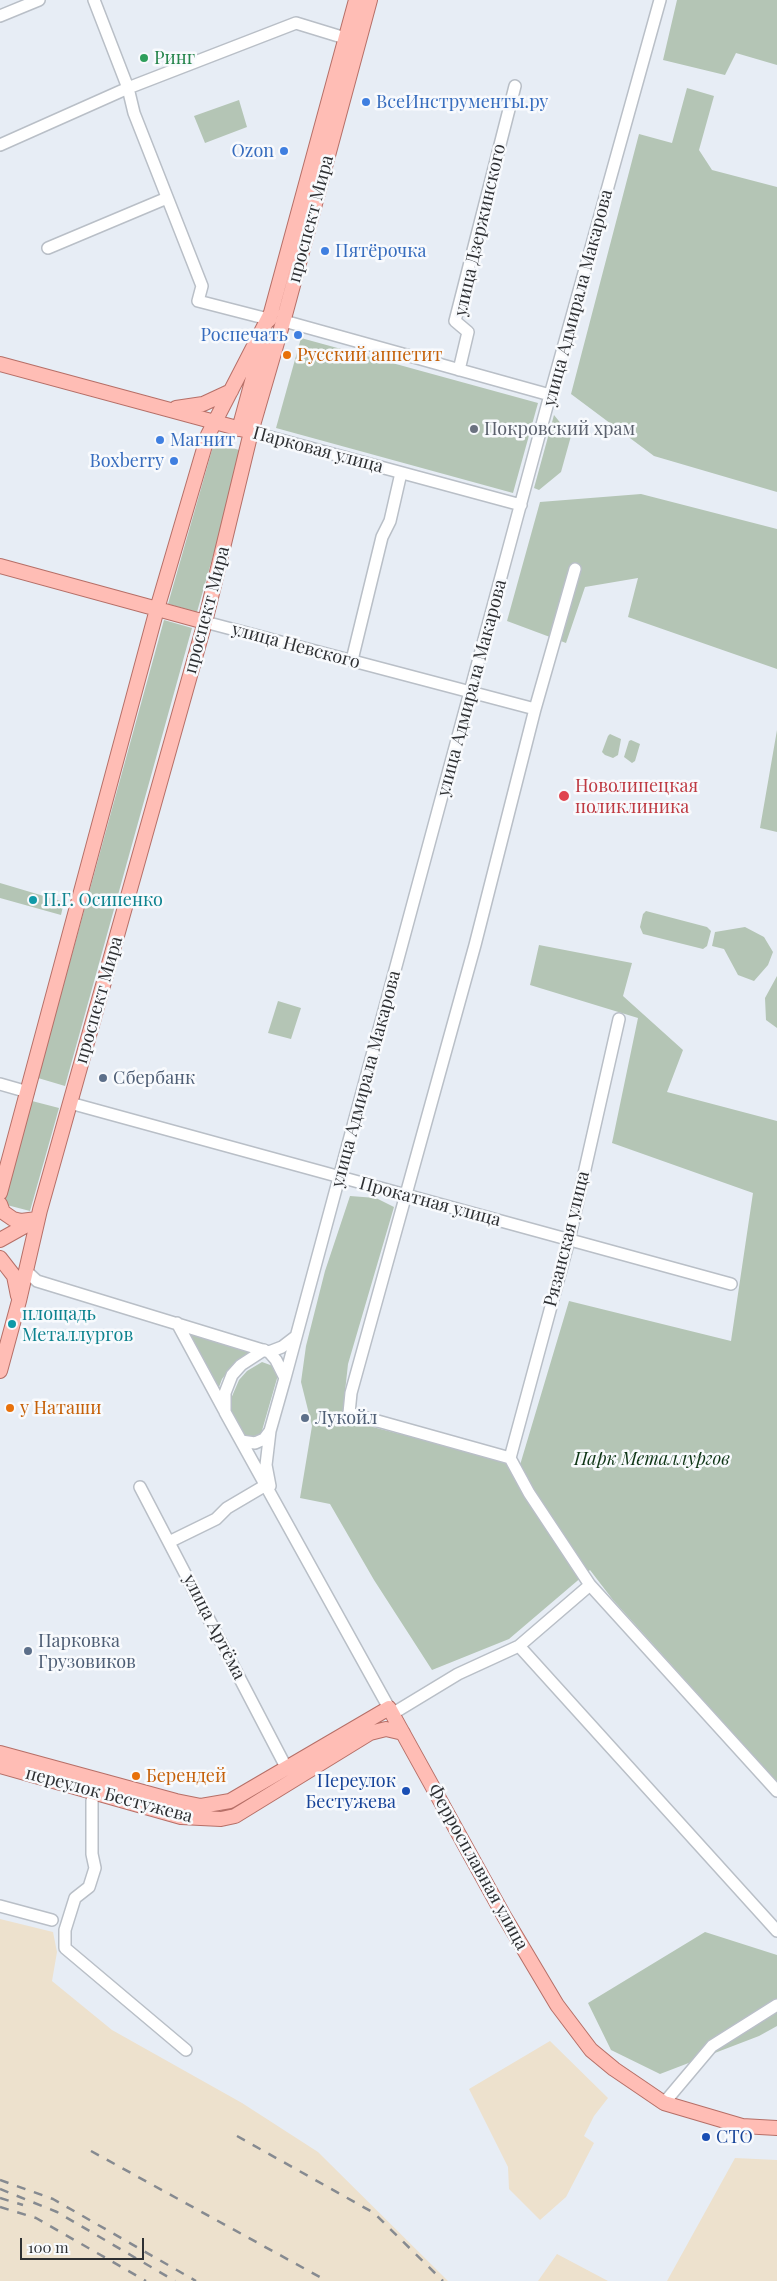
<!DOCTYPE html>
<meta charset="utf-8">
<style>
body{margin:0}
#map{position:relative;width:777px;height:2281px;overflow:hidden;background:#e7edf5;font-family:"Playfair Display",serif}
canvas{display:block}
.scale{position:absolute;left:20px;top:2238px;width:124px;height:22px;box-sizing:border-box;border:2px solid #2e3033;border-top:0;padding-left:6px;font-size:15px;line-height:18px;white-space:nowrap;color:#2e3033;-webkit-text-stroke:4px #f8fafd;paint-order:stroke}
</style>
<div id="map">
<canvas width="777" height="2281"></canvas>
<div class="scale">100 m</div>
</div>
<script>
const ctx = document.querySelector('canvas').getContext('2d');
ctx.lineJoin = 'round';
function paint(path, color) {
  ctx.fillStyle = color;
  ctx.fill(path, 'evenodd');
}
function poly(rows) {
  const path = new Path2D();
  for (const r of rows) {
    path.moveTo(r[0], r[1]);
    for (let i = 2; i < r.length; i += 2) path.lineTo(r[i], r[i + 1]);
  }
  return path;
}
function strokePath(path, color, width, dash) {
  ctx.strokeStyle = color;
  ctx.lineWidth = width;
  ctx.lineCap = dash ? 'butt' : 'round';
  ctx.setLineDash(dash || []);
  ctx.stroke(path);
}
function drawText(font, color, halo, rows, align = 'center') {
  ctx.font = font + ' "Playfair Display",serif';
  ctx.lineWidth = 5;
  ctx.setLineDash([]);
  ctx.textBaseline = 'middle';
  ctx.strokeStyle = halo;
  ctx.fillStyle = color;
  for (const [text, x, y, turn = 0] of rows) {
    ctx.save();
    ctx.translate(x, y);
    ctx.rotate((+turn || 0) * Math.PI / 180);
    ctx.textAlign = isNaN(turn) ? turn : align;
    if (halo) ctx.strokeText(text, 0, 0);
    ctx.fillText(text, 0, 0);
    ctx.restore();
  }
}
const industrial = poly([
 [0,1919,53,1932,57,1952,52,1981,112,2030,242,2103,318,2152,448,2281,0,2281],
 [550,2041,608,2098,594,2116,584,2136,594,2143,566,2197,540,2220,509,2189,508,2167,469,2089],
 [735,2158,777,2160,777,2281,667,2281],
 [557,2254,608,2281,538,2281]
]);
const green = poly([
 [677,0,777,0,777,65,736,53,725,75,663,60],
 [687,88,714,96,699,150,712,170,777,187,777,492,654,456,571,394,639,134,672,143],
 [239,100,247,127,205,143,194,116],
 [301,338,538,403,513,493,276,428],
 [554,415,571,436,561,472,539,490,534,488],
 [214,443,243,451,197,612,168,604],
 [641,494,777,529,777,669,628,617,638,578,585,587,566,643,507,621,540,502],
 [164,620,192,628,65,1086,38,1078],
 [777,730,777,832,760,828],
 [610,734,621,739,618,755,613,758,605,755,602,752,608,736],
 [631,740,640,744,635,761,632,763,624,757,629,741],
 [0,883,64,902,61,915,0,898],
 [646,911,707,927,711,931,707,946,703,949,643,934,640,927,643,914],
 [745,927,764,937,773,952,768,965,754,981,738,975,724,949,712,946,715,932],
 [539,945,632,963,623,996,683,1050,667,1092,777,1121,777,1782,613,1600,590,1570,509,1639,432,1670,374,1580,330,1504,300,1498,312,1426,301,1382,306,1346,325,1271,350,1196,376,1198,394,1207,348,1364,342,1419,520,1465,569,1301,731,1341,753,1193,612,1143,638,1018,530,985],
 [777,976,777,1028,766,1020,765,998],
 [278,1001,301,1008,291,1039,268,1033],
 [32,1101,59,1108,30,1211,3,1204],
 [193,1335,252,1351,232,1366,222,1379,218,1390,191,1336],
 [262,1362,273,1366,278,1375,261,1434,251,1437,242,1435,230,1408,230,1401,239,1380,247,1371],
 [705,1932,777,1955,777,2026,759,2036,660,2074,611,2050,588,2003]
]);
const minor = poly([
 [94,0,128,88,134,113,202,286,198,301,268,319],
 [0,16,39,0],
 [0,145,128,88,296,23,345,38],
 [48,248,167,198],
 [284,321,550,395],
 [459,370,468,332,455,321,515,86],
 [251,432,521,505],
 [575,569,535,709,475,945,351,1393,349,1413,510,1458,529,1493,590,1585,777,1791],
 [205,622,535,709],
 [352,660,382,537,390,521,401,473],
 [0,1084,28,1092],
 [70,1103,731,1284],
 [26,1271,37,1281,269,1352,276,1360,285,1378,270,1431,264,1439,255,1443,241,1441],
 [177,1323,224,1410],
 [264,1350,241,1365,232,1375,225,1393,225,1412,389,1708],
 [269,1352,282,1347,295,1337],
 [285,1378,550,395,660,0],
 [270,1431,266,1465,270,1486],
 [510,1458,569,1240,619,1019],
 [140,1487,287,1769],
 [169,1542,216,1519,227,1508,266,1485],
 [519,1646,777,1931],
 [392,1714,458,1674,519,1646,590,1585],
 [95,1786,92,1801,92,1854,95,1868,89,1887,75,1898,65,1930,65,1948,186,2050],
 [0,1906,52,1920],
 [664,2103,712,2046,777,2005]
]);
const major = poly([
 [269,320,356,0],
 [0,364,248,431],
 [176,408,203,404,231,391],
 [239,429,263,341],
 [0,566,205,622],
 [0,1193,157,609,208,435,272,311],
 [0,1204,3,1212,13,1219,21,1221,37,1219],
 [0,1240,34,1221],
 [0,1258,14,1276,18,1296],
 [0,1371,19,1301,40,1210,205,622,251,432,285,315,370,0],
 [0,1753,176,1801,201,1806,230,1801,389,1708,504,1916,557,2005,591,2050,614,2069,664,2103,742,2126,777,2128],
 [0,1766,181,1817,221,1819,235,1816,370,1733,386,1729,403,1733]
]);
const rail = poly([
 [237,2136,374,2213,443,2281],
 [91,2151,327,2281],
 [0,2180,53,2199,196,2281],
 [0,2189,57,2212,175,2281],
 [0,2198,23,2205],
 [0,2207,36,2218,146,2281]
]);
const markers = [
 [144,58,5,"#2e9e5b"],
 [366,102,5,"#3f7fe0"],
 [284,151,5,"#3f7fe0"],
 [325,251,5,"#3f7fe0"],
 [298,335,5,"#3f7fe0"],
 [287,355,5,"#e8710a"],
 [474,429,5,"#6b7280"],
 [160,440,5,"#3f7fe0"],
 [174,461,5,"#3f7fe0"],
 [564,796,6,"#e0444e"],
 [33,900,5,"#0f9aa8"],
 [103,1078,5,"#5c6f8a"],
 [12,1324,5,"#0f9aa8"],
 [10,1408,5,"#e8710a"],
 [305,1418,5,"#5c6f8a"],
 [28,1651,5,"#5c6f8a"],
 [136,1776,5,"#e8710a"],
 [406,1791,5,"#1a4fb4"],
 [706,2137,5,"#1a4fb4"]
];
const leisureNames = [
 ["Ринг",154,58]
];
const shopNames = [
 ["ВсеИнструменты.ру",376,102],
 ["Ozon",274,151,"right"],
 ["Пятёрочка",335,251],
 ["Роспечать",288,335,"right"],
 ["Магнит",170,440],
 ["Boxberry",164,461,"right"]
];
const streetNames = [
 ["проспект Мира",311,219,-75],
 ["улица Дзержинского",480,230,-77],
 ["улица Адмирала Макарова",578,298,-75],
 ["Парковая улица",318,450,15],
 ["проспект Мира",207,610,-75],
 ["улица Невского",296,646,15],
 ["улица Адмирала Макарова",472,688,-75],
 ["проспект Мира",99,1000,-74],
 ["улица Адмирала Макарова",366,1079,-75],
 ["Прокатная улица",430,1202,15],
 ["Рязанская улица",567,1239,-76],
 ["улица Артёма",214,1627,63],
 ["переулок Бестужева",109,1795,15],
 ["Ферросплавная улица",478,1867,61]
];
const foodNames = [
 ["Русский аппетит",297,355],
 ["у Наташи",20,1408],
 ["Берендей",146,1776]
];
const worshipNames = [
 ["Покровский храм",484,429]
];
const healthNames = [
 ["Новолипецкая",575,786],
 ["поликлиника",575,807]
];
const cultureNames = [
 ["П.Г. Осипенко",43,900],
 ["площадь",22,1314],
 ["Металлургов",22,1335]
];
const serviceNames = [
 ["Сбербанк",113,1078],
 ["Лукойл",315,1418],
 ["Парковка",38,1641],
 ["Грузовиков",38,1662]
];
const parkNames = [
 ["Парк Металлургов",652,1459]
];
const transitNames = [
 ["Переулок",396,1781],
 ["Бестужева",396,1802],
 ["СТО",716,2137,"left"]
];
paint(industrial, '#ede1cd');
paint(green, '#b4c5b5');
strokePath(minor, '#b9bfc7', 14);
strokePath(major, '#b66f67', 16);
strokePath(minor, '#fff', 11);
strokePath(major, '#ffbdb5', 14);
strokePath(rail, '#868a90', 2.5, [9, 9]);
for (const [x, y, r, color] of markers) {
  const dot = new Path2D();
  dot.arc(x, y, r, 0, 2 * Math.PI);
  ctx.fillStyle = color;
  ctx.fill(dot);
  strokePath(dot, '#f8fafd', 2);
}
drawText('18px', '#27864d', '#f8fafd', leisureNames, 'left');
drawText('18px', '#366cbe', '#f8fafd', shopNames, 'left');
drawText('18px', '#2e3033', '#f8fafd', streetNames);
drawText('18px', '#c56008', '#f8fafd', foodNames, 'left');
drawText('18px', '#5b616d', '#f8fafd', worshipNames, 'left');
drawText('18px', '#be3a42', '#f8fafd', healthNames, 'left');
drawText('18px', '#0d838f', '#f8fafd', cultureNames, 'left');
drawText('18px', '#4e5e75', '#f8fafd', serviceNames, 'left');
drawText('italic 18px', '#0e3515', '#f8fafd', parkNames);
drawText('18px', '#164399', '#f8fafd', transitNames, 'right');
</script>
